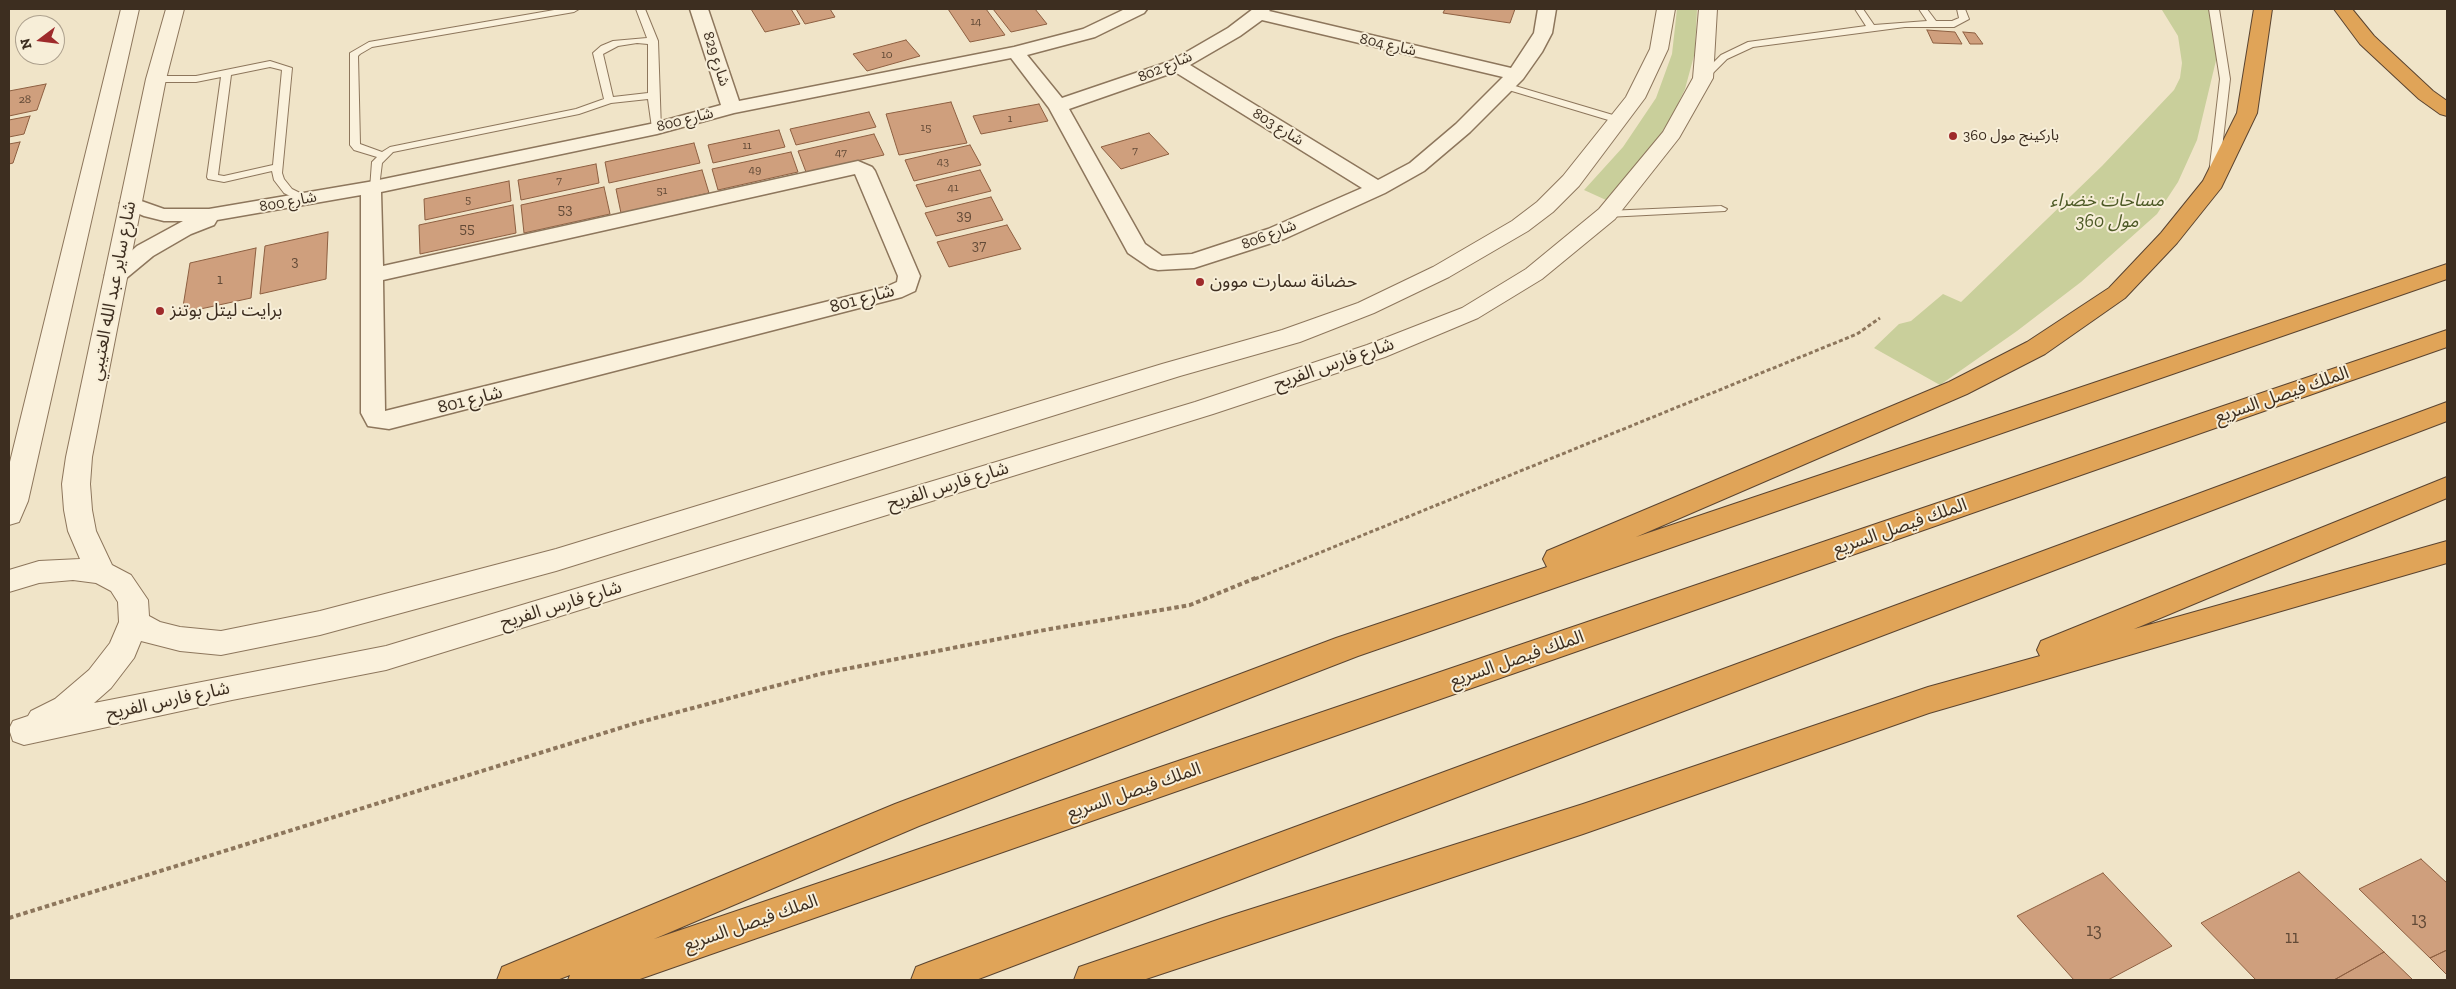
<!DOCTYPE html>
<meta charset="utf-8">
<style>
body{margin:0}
#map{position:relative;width:2456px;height:989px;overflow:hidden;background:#f0e4c8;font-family:"Zilla Slab",serif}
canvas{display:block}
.frame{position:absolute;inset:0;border:10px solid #3d2e20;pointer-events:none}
.north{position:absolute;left:15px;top:15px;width:50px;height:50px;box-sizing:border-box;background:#f7eed8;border:1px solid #ada18e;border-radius:50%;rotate:255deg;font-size:14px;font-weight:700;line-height:20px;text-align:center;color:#3d2e20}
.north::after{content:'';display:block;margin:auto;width:18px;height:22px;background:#9e2a2b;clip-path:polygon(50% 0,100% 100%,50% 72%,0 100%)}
</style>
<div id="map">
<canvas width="2456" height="989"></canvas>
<div class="frame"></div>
<div class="north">N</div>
</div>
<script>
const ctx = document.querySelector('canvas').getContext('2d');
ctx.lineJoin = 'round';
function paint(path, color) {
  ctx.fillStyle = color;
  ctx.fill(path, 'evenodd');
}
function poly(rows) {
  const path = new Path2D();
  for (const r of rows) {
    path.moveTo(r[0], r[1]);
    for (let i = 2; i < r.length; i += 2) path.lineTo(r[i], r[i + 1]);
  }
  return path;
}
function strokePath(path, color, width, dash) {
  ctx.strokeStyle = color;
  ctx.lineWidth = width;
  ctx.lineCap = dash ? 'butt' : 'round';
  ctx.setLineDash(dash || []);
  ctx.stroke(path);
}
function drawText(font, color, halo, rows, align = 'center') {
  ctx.font = font + ' "Zilla Slab","Noto Sans Arabic",serif';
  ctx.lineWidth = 4;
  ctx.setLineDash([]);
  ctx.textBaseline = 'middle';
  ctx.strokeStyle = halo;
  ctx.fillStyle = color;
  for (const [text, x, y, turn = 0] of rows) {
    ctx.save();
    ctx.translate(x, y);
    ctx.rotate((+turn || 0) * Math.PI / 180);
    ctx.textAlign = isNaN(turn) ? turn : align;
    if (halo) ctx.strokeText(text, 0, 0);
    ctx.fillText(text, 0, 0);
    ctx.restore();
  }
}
const green = poly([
 [1677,9,1697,9,1695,52,1685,89,1671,118,1652,147,1606,200,1584,190,1623,147,1656,98,1672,54],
 [2146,9,2210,9,2216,27,2218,52,2197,140,2178,182,2157,214,2081,282,2017,331,1940,385,1874,348,1899,324,1911,321,1943,294,1961,302,2102,166,2174,90,2180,78,2182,63,2178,36,2162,10]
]);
const building = poly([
 [751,9,791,9,800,24,765,32,751,9],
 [796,9,830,9,835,17,805,24,796,9],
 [948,9,986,9,1005,35,970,42,948,9],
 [993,9,1035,9,1047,24,1011,32,993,9],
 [1445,9,1515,9,1510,23,1443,13,1445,9],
 [1927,30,1955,32,1962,44,1933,43,1927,30],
 [1963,32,1975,33,1983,44,1970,44,1963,32],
 [906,40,920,56,867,71,853,54,906,40],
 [46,84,37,110,9,116,9,91,46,84],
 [951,102,967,143,899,155,886,114,951,102],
 [1039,104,1048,121,981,134,973,116,1039,104],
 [869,112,876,127,796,145,790,129,869,112],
 [30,116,24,134,9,137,9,120,30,116],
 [779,130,785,147,713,163,708,145,779,130],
 [1149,133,1169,154,1121,169,1101,147,1149,133],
 [874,134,884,155,806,172,798,151,874,134],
 [20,142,13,163,9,164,9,144,20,142],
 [694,143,700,163,609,183,605,162,694,143],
 [970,145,981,165,914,181,905,160,970,145],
 [791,152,798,172,718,190,712,169,791,152],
 [596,164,599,183,521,200,518,180,596,164],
 [702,170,709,193,621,213,616,189,702,170],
 [980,170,991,191,926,207,916,185,980,170],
 [509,181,511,201,425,220,424,199,509,181],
 [604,187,610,214,524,233,521,205,604,187],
 [991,197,1003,220,936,236,925,213,991,197],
 [513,205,516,233,420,254,419,225,513,205],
 [1007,225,1021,249,949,267,937,242,1007,225],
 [328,232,326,279,260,294,265,246,328,232],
 [256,248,251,298,182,313,190,263,256,248],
 [2421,859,2447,883,2447,950,2430,958,2359,889,2421,859],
 [2299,872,2384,952,2334,980,2256,980,2201,923,2299,872],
 [2103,873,2172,946,2108,980,2074,980,2017,916,2103,873],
 [2447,950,2447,975,2430,958,2447,950],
 [2384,952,2413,980,2334,980,2384,952]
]);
const pathFar1 = poly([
 [1255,579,1857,334,1880,318]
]);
const path = poly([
 [9,918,633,724,820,674,1039,631,1190,605,1258,577]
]);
const service = poly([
 [560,9,579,9,574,12,372,47,360,54,358,56,360,144,382,152,390,147,576,109,604,99,593,53,601,46,613,41,647,38,636,9,645,9,658,41,661,130,657,131,652,128,648,99,611,103,579,114,393,152,382,163,379,187,378,189,370,189,372,162,377,157,354,150,350,145,350,53,369,42,560,9],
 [637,43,648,44,648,93,613,97,603,54,618,46,637,43],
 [1855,9,1863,9,1874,25,1927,21,1919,9,1927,9,1936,21,1952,21,1959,18,1957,9,1965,9,1969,19,1954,27,1905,27,1753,47,1727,59,1706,80,1698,78,1721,55,1748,42,1866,26,1855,9],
 [2209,9,2219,9,2230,79,2219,174,2214,177,2209,174,2220,79,2209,9],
 [270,61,292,68,282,173,284,179,292,189,308,197,308,201,300,201,284,193,274,180,272,171,224,182,208,179,207,177,221,77,196,82,156,82,151,79,156,76,196,76,270,61],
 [270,67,282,70,273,165,224,176,218,175,231,75,270,67],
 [1505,83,1623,118,1624,120,1623,122,1615,122,1502,88,1502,84,1505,83],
 [1721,206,1727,209,1725,211,1607,217,1601,214,1607,211,1721,206]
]);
const minor = poly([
 [690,9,708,9,739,101,1014,47,1083,29,1125,9,1147,9,1144,13,1095,37,1027,55,1062,98,1171,61,1228,28,1253,9,1271,9,1269,11,1511,68,1534,33,1538,9,1556,9,1552,33,1542,52,1523,79,1470,132,1424,171,1385,193,1284,239,1194,268,1158,270,1150,268,1128,253,1049,108,1011,58,734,113,657,134,381,192,383,266,858,161,872,167,875,171,920,276,915,291,902,297,389,429,368,426,361,413,361,195,217,220,214,225,191,234,153,256,124,280,116,282,108,280,105,275,137,246,183,221,164,221,144,216,123,207,120,203,123,199,130,197,164,209,209,209,374,181,655,123,721,105,690,9],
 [1262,20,1503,77,1456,124,1410,163,1378,180,1190,65,1240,36,1262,20],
 [1175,72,1362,188,1268,229,1192,254,1162,256,1145,244,1069,109,1175,72],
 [855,174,898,276,897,282,886,287,385,411,383,280,855,174]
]);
const tertiary = poly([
 [121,9,139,9,28,501,19,522,9,525,9,466,121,9],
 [166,9,184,9,166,79,92,457,90,484,92,510,96,531,112,565,131,575,148,600,149,616,160,622,180,627,221,631,320,611,556,549,1162,364,1282,330,1358,303,1433,267,1512,221,1537,202,1563,176,1626,97,1650,49,1657,9,1675,9,1668,49,1645,98,1579,186,1553,212,1528,231,1449,277,1374,313,1300,342,1180,376,556,571,320,635,221,655,180,651,141,641,134,658,111,688,94,703,386,646,1195,402,1367,345,1462,308,1526,269,1599,209,1663,132,1693,78,1699,9,1717,9,1713,78,1679,138,1615,219,1542,279,1478,318,1385,357,1213,414,386,670,232,700,24,745,13,741,9,729,13,721,28,716,31,711,55,699,89,670,110,643,119,622,118,602,111,591,96,583,73,580,39,583,9,592,9,570,39,561,80,559,68,531,64,510,62,484,66,457,146,79,166,9]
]);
const motorway = poly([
 [2254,9,2272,9,2257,113,2221,188,2177,243,2125,298,2045,354,1967,394,1636,537,2447,264,2447,279,1358,656,919,826,654,939,2447,330,2447,347,637,980,568,980,570,975,557,980,497,980,502,967,895,804,1336,638,1547,567,1543,559,1547,551,1949,382,2027,342,2109,288,2161,233,2203,181,2237,113,2254,9],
 [2334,9,2352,9,2374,36,2433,91,2447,101,2447,116,2440,114,2419,99,2360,44,2334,9],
 [2447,402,2447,421,976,980,911,980,916,967,929,962,2447,402],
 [2447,477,2447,498,2134,629,2447,541,2447,563,1929,713,1583,834,1143,980,1074,980,1079,967,1223,918,1583,804,1928,687,2040,656,2037,650,2041,641,2447,477]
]);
const markers = [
 [1953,136,5,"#9e2a2b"],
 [1200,282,5,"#9e2a2b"],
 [160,311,5,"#9e2a2b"]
];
const farNumbernames = [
 ["14",976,22],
 ["10",887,55],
 ["28",25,100],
 ["1",1010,119],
 ["15",926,128],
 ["11",747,146],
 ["7",1135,151],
 ["47",841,153],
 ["43",943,162],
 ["49",755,170],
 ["7",559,181],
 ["41",953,188],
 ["51",662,191],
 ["5",468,200]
];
const farStreetnames = [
 ["شارع 804",1388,45,13],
 ["شارع 829",716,59,72],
 ["شارع 802",1165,67,-23],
 ["شارع 800",685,120,-14],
 ["شارع 803",1278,127,32],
 ["شارع 800",288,202,-10],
 ["شارع 806",1269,235,-21]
];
const farPoinames = [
 ["باركينج مول 360",1963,136]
];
const numberNames = [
 ["53",565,210],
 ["39",964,216],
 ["55",467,229],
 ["37",979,246],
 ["3",295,262],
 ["1",220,280]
];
const parkNames = [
 ["مساحات خضراء",2107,201],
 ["360 مول",2107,222]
];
const poiNames = [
 ["حضانة سمارت موون",1210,282],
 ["برايت ليتل بوتنز",170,311]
];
const streetNames = [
 ["شارع ساير عبد الله العتيبي",113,291,-79],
 ["شارع 801",862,299,-15],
 ["شارع فارس الفريح",1334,364,-19],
 ["الملك فيصل السريع",2282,395,-19],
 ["شارع 801",470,400,-14],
 ["شارع فارس الفريح",948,486,-17],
 ["الملك فيصل السريع",1900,527,-19],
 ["شارع فارس الفريح",561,605,-17],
 ["الملك فيصل السريع",1517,659,-19],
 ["شارع فارس الفريح",168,701,-12],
 ["الملك فيصل السريع",1134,791,-19],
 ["الملك فيصل السريع",751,923,-19]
];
const nearNumbernames = [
 ["13",2419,920],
 ["13",2094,931],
 ["11",2292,938]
];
paint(green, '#c9cf9b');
paint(building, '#cf9f7d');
strokePath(building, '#8d5f41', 1);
strokePath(service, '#8d765c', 2);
strokePath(minor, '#8d765c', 3);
strokePath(tertiary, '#8d765c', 2);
strokePath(motorway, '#5b4430', 2);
strokePath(pathFar1, '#8d765c', 3, [4, 2.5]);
strokePath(path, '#8d765c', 4, [4.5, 3]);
paint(service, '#faf1dc');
paint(minor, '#faf1dc');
paint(tertiary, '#faf1dc');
paint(motorway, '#e0a458');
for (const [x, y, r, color] of markers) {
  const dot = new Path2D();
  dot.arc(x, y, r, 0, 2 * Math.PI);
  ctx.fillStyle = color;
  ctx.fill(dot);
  strokePath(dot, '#f7eed8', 2);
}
drawText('12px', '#624a37', null, farNumbernames);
drawText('15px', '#3d2e20', '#f7eed8', farStreetnames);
drawText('15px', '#3d2e20', '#f7eed8', farPoinames, 'left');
drawText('15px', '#624a37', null, numberNames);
drawText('italic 18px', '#4d5a26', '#f7eed8', parkNames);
drawText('18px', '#3d2e20', '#f7eed8', poiNames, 'left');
drawText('18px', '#3d2e20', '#f7eed8', streetNames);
drawText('18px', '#624a37', null, nearNumbernames);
</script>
